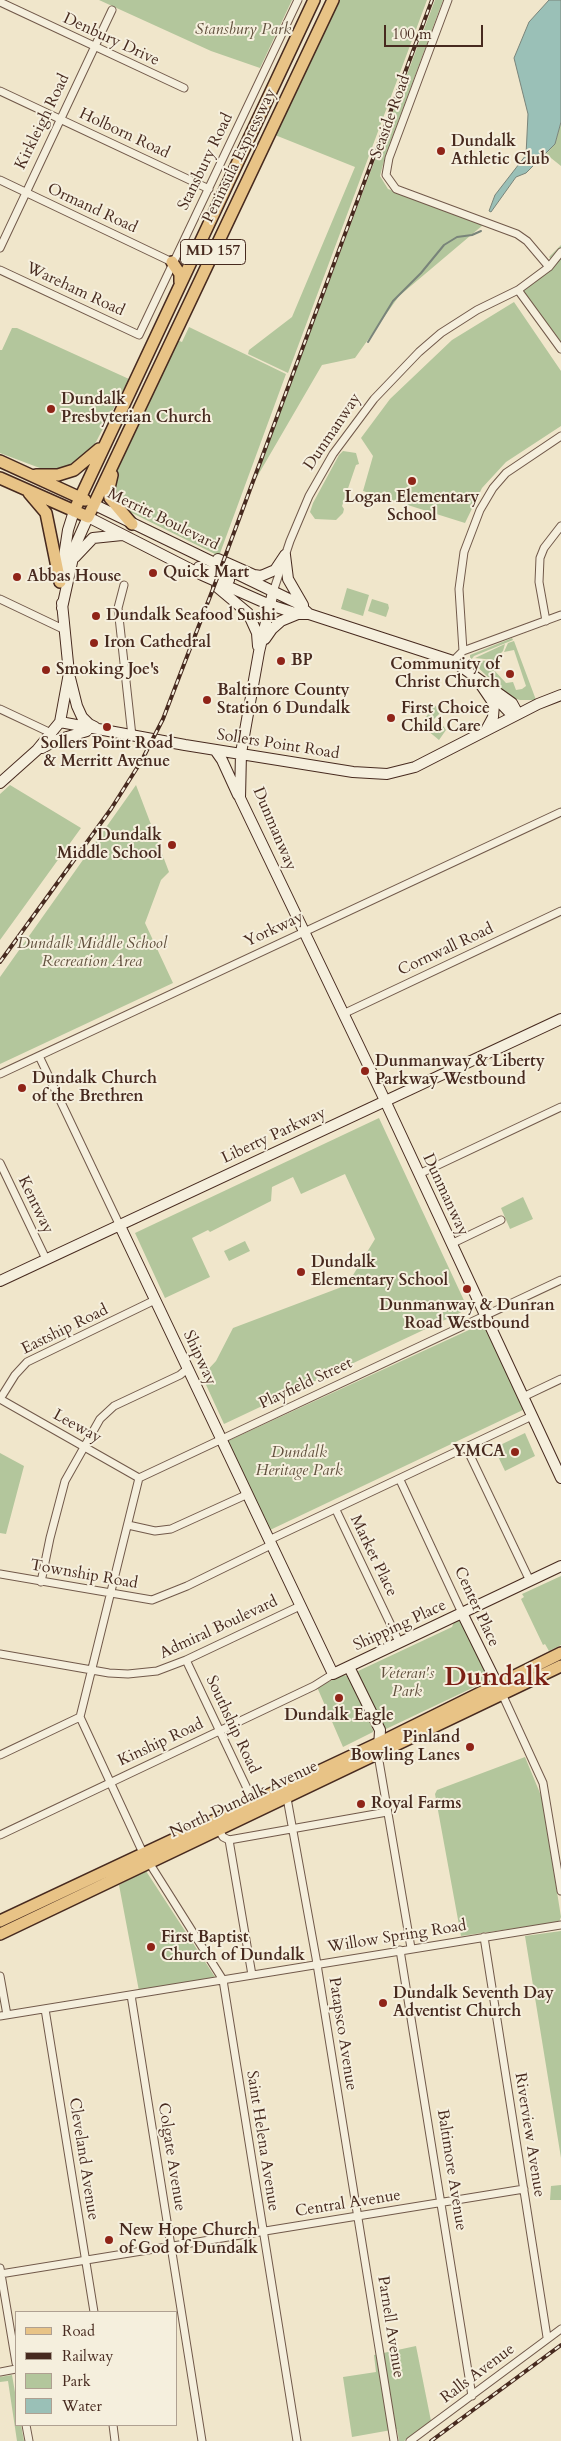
<!DOCTYPE html>
<style>
body{margin:0}
#map{position:relative;width:561px;height:2441px;overflow:hidden;background:#f0e6cb;font-family:Cardo,serif}
canvas{display:block}
.legend{position:absolute;left:15px;top:2311px;width:162px;height:115px;box-sizing:border-box;background:#f5efdd;border:1px solid #afa091;margin:0;padding:6px 9px;list-style:none;font-size:15px;color:#472a1f}
.legend li{display:flex;align-items:center;gap:10px;height:25px}
.legend b{width:25px;border:1px solid #afa091}
.scale{position:absolute;left:384px;top:25px;width:99px;height:22px;box-sizing:border-box;border:2px solid #472a1f;border-top:0;padding-left:6px;font-size:15px;line-height:18px;white-space:nowrap;color:#472a1f;-webkit-text-stroke:4px #f5efdd;paint-order:stroke}
</style>
<div id="map">
<canvas width="561" height="2441"></canvas>
<ul class="legend">
<li><b style="height:6px;background:#e8c386"></b>Road</li>
<li><b style="height:6px;background:#472a1f"></b>Railway</li>
<li><b style="height:14px;background:#b3c69c"></b>Park</li>
<li><b style="height:14px;background:#9ac0b7"></b>Water</li>
</ul>
<div class="scale">100 m</div>
</div>
<script>
const ctx = document.querySelector('canvas').getContext('2d');
ctx.lineJoin = 'round';
function paint(path, color) {
  ctx.fillStyle = color;
  ctx.fill(path, 'evenodd');
}
function poly(rows) {
  const path = new Path2D();
  for (const r of rows) {
    path.moveTo(r[0], r[1]);
    for (let i = 2; i < r.length; i += 2) path.lineTo(r[i], r[i + 1]);
  }
  return path;
}
function strokePath(path, color, width, dash) {
  ctx.strokeStyle = color;
  ctx.lineWidth = width;
  ctx.lineCap = dash ? 'butt' : 'round';
  ctx.setLineDash(dash || []);
  ctx.stroke(path);
}
function drawText(font, color, halo, rows, align = 'center') {
  ctx.font = font + ' Cardo,serif';
  ctx.lineWidth = 4;
  ctx.setLineDash([]);
  ctx.textBaseline = 'middle';
  ctx.strokeStyle = halo;
  ctx.fillStyle = color;
  for (const [text, x, y, turn = 0] of rows) {
    ctx.save();
    ctx.translate(x, y);
    ctx.rotate((+turn || 0) * Math.PI / 180);
    ctx.textAlign = isNaN(turn) ? turn : align;
    if (halo) ctx.strokeText(text, 0, 0);
    ctx.fillText(text, 0, 0);
    ctx.restore();
  }
}
const green = poly([
 [99,0,292,0,260,68,211,51],
 [338,0,427,0,288,373,248,354,249,350,292,317,355,167,275,135],
 [435,0,443,0,385,157,380,176,388,189,483,225,399,296,355,358,322,365,254,482],
 [561,122,561,166,546,154,555,144],
 [561,245,561,347,522,291,556,265,549,257],
 [514,302,561,371,561,426,506,462,482,488,465,523,363,491,373,456,361,438,390,399,452,340],
 [189,327,286,374,219,556,124,509,112,494,113,477,177,340,182,342],
 [12,328,17,328,129,379,87,459,53,473,0,453,0,350,2,350],
 [343,451,356,453,359,464,356,465,342,506,344,509,343,513,336,520,315,519,310,512,313,503,339,455],
 [347,588,369,595,363,616,341,609],
 [372,599,388,604,389,608,386,617,368,611],
 [512,638,513,640,474,656,471,660,488,661,494,665,492,668,506,683,513,682,516,690,522,689,526,686,514,650,504,652,508,643,514,641,536,700,520,700,509,697,470,660,470,655],
 [505,644,503,651,494,660,475,658],
 [434,705,442,711,433,720,438,726,441,723,446,730,439,740,421,725],
 [10,785,81,828,0,940,0,794],
 [136,785,169,872,161,880,145,923,173,983,0,1064,0,977],
 [379,1118,468,1309,224,1424,202,1376,216,1361,233,1328,347,1285,375,1239,345,1174,301,1194,293,1177,272,1187,271,1201,210,1232,208,1230,192,1238,210,1277,165,1298,135,1233],
 [523,1197,533,1219,510,1229,501,1208],
 [245,1241,250,1251,229,1261,224,1251],
 [484,1323,525,1409,270,1530,228,1441],
 [525,1433,535,1456,505,1471,494,1448],
 [0,1453,24,1466,6,1534,0,1533],
 [561,1576,561,1645,549,1651,545,1644,543,1645,521,1599,524,1597,522,1594],
 [455,1619,462,1621,489,1680,386,1729,383,1727,356,1672,452,1627],
 [343,1675,349,1676,373,1730,373,1732,343,1747,317,1687],
 [525,1757,542,1798,561,1917,559,1922,461,1936,435,1794,437,1790],
 [146,1871,215,1977,139,1991,119,1885],
 [561,1931,561,2158,525,1936],
 [561,2185,561,2200,550,2200,551,2186],
 [416,2346,431,2421,404,2441,399,2441,397,2429,352,2437,343,2377,376,2372,374,2355],
 [12,2375,16,2398,16,2425,21,2425,24,2441,17,2441,8,2381,0,2382,0,2377]
]);
const water = poly([
 [549,0,561,0,561,122,555,144,526,173,516,177,491,212,489,211,495,195,526,155,528,114,514,58,529,22,549,0]
]);
const stream = poly([
 [368,342,393,301,421,273,444,245,457,237,472,235,481,231]
]);
const street = poly([
 [448,0,389,158,386,175,396,189,517,234,527,241,549,267],
 [0,2,184,88],
 [0,91,209,189],
 [0,180,172,262],
 [0,248,112,10],
 [0,270,139,335,298,0],
 [518,290,561,349],
 [124,585,118,608,132,736],
 [273,592,290,541,309,496,333,454,374,399,419,352,441,333,477,310,518,290,549,267,561,252],
 [0,599,63,629],
 [546,621,539,582,540,558,544,548,561,526],
 [463,651,459,589,464,552,480,510,493,488,506,473,561,436],
 [453,661,463,651,561,615],
 [0,709,51,733],
 [343,1014,561,911],
 [39,1056,120,1226],
 [0,1074,561,812],
 [0,1163,46,1259],
 [419,1174,561,1107],
 [451,1244,501,1220],
 [523,1397,561,1379],
 [0,1399,15,1375,27,1362,155,1300],
 [0,1399,139,1478],
 [466,1447,530,1581],
 [139,1478,561,1280],
 [400,1480,462,1613],
 [336,1510,399,1642],
 [128,1525,155,1531,171,1529,248,1494],
 [269,1540,532,1416],
 [0,1574,152,1600,187,1586,271,1545],
 [41,1582,50,1538,65,1481,100,1419,114,1406,180,1375,187,1369],
 [0,1654,109,1673,128,1674,157,1671,186,1660,300,1606],
 [186,1660,253,1801],
 [503,1696,543,1783,561,1891],
 [80,1717,143,1853,223,1980,297,2441],
 [80,1717,139,1478],
 [0,1755,80,1717],
 [378,1755,411,1948],
 [287,1798,316,1958,394,2441],
 [219,1830,223,1837,229,1840,387,1812],
 [0,1835,314,1686,333,1674],
 [229,1840,252,1975],
 [484,1937,547,2337],
 [400,1950,472,2396],
 [0,1976,7,2015],
 [131,1995,202,2441],
 [45,2009,94,2312],
 [0,2016,561,1925],
 [0,2268,16,2363],
 [0,2274,524,2189],
 [0,2372,16,2369],
 [26,2425,29,2441],
 [113,2425,115,2441],
 [410,2441,561,2329]
]);
const secondary = poly([
 [93,504,297,603,309,614],
 [285,555,288,579,303,605],
 [75,557,93,538,122,535],
 [218,559,254,575,261,576,275,570,285,555],
 [199,567,229,580],
 [61,576,68,530,74,511],
 [217,587,248,613,257,633,258,646],
 [273,592,259,652,241,753,240,798,381,1092,561,1478],
 [62,608,76,544,88,517,202,575,270,605,298,614,309,614,453,661,512,703,518,714],
 [265,639,272,629,281,621,298,614],
 [70,678,77,706,82,717,89,724,95,727],
 [479,682,494,704,493,717,486,730],
 [492,694,513,716],
 [60,722,185,745,353,772,387,774,415,767,538,704,561,695],
 [42,748,57,740,87,731],
 [215,750,222,760,238,795],
 [0,783,37,750,60,722,69,673,62,603],
 [120,1226,333,1674,561,1566],
 [0,1281,561,1019],
 [462,1613,500,1690],
 [349,1667,380,1730,379,1749]
]);
const primary = poly([
 [172,262,180,274,180,282],
 [0,461,85,500],
 [36,475,58,475,74,470,99,449],
 [112,475,109,488,110,498,132,524],
 [0,478,88,517,333,0],
 [29,493,46,513,60,582],
 [74,511,314,0],
 [0,1921,381,1742,561,1653],
 [0,1934,561,1666]
]);
const rail = poly([
 [0,962,111,809,142,760,163,719,216,581,432,0],
 [431,2441,561,2345]
]);
const markers = [
 [441,151,5,"#8f2418"],
 [51,409,5,"#8f2418"],
 [412,481,5,"#8f2418"],
 [153,573,5,"#8f2418"],
 [17,577,5,"#8f2418"],
 [96,616,5,"#8f2418"],
 [94,643,5,"#8f2418"],
 [281,661,5,"#8f2418"],
 [46,670,5,"#8f2418"],
 [510,674,5,"#8f2418"],
 [207,700,5,"#8f2418"],
 [391,718,5,"#8f2418"],
 [107,727,5,"#8f2418"],
 [172,845,5,"#8f2418"],
 [365,1071,5,"#8f2418"],
 [22,1088,5,"#8f2418"],
 [301,1272,5,"#8f2418"],
 [467,1289,5,"#8f2418"],
 [515,1452,5,"#8f2418"],
 [339,1698,5,"#8f2418"],
 [470,1747,5,"#8f2418"],
 [361,1804,5,"#8f2418"],
 [151,1947,5,"#8f2418"],
 [383,2003,5,"#8f2418"],
 [109,2240,5,"#8f2418"]
];
const shields = [
 [213,252,65]
];
const shieldNames = [
 ["MD 157",213,252]
];
const parkNames = [
 ["Stansbury Park",243,30],
 ["Dundalk Middle School",92,944],
 ["Recreation Area",92,962],
 ["Dundalk",299,1453],
 ["Heritage Park",299,1471],
 ["Veteran's",407,1674],
 ["Park",407,1692]
];
const streetNames = [
 ["Denbury Drive",111,40,25],
 ["Seaside Road",391,117,-70],
 ["Kirkleigh Road",43,122,-64],
 ["Holborn Road",124,134,25],
 ["Peninsula Expressway",240,156,-64],
 ["Stansbury Road",206,162,-64],
 ["Ormand Road",92,209,25],
 ["Wareham Road",75,290,25],
 ["Dunmanway",333,432,-56],
 ["Merritt Boulevard",163,520,26],
 ["Sollers Point Road",278,745,9],
 ["Dunmanway",274,829,67],
 ["Yorkway",274,930,-25],
 ["Cornwall Road",446,950,-25],
 ["Liberty Parkway",274,1136,-25],
 ["Dunmanway",445,1195,65],
 ["Kentway",35,1205,64],
 ["Eastship Road",65,1330,-26],
 ["Shipway",199,1358,65],
 ["Playfield Street",306,1384,-25],
 ["Leeway",77,1427,29],
 ["Market Place",373,1556,64],
 ["Township Road",84,1575,10],
 ["Center Place",476,1607,65],
 ["Shipping Place",400,1626,-25],
 ["Admiral Boulevard",219,1628,-25],
 ["Southship Road",232,1725,65],
 ["Kinship Road",161,1743,-25],
 ["North Dundalk Avenue",244,1800,-25],
 ["Willow Spring Road",397,1937,-9],
 ["Patapsco Avenue",342,2034,81],
 ["Riverview Avenue",529,2135,81],
 ["Saint Helena Avenue",262,2141,81],
 ["Colgate Avenue",171,2157,81],
 ["Cleveland Avenue",83,2159,81],
 ["Baltimore Avenue",451,2170,81],
 ["Central Avenue",348,2204,-9],
 ["Parnell Avenue",390,2327,81],
 ["Ralls Avenue",478,2374,-37]
];
const poiNames = [
 ["Dundalk",451,142],
 ["Athletic Club",451,160],
 ["Dundalk",61,400],
 ["Presbyterian Church",61,418],
 ["Logan Elementary",412,498,"center"],
 ["School",412,516,"center"],
 ["Quick Mart",163,573],
 ["Abbas House",27,577],
 ["Dundalk Seafood Sushi",106,616],
 ["Iron Cathedral",104,643],
 ["BP",291,661],
 ["Community of",500,665,"right"],
 ["Christ Church",500,683,"right"],
 ["Smoking Joe's",56,670],
 ["Baltimore County",217,691],
 ["Station 6 Dundalk",217,709],
 ["First Choice",401,709],
 ["Child Care",401,727],
 ["Sollers Point Road",107,744,"center"],
 ["& Merritt Avenue",107,762,"center"],
 ["Dundalk",162,836,"right"],
 ["Middle School",162,854,"right"],
 ["Dunmanway & Liberty",375,1062],
 ["Parkway Westbound",375,1080],
 ["Dundalk Church",32,1079],
 ["of the Brethren",32,1097],
 ["Dundalk",311,1263],
 ["Elementary School",311,1281],
 ["Dunmanway & Dunran",467,1306,"center"],
 ["Road Westbound",467,1324,"center"],
 ["YMCA",505,1452,"right"],
 ["Dundalk Eagle",339,1716,"center"],
 ["Pinland",460,1738,"right"],
 ["Bowling Lanes",460,1756,"right"],
 ["Royal Farms",371,1804],
 ["First Baptist",161,1938],
 ["Church of Dundalk",161,1956],
 ["Dundalk Seventh Day",393,1994],
 ["Adventist Church",393,2012],
 ["New Hope Church",119,2231],
 ["of God of Dundalk",119,2249]
];
const townNames = [
 ["Dundalk",497,1679]
];
paint(green, '#b3c69c');
paint(water, '#9ac0b7');
strokePath(water, '#79847a', 1);
strokePath(stream, '#79847a', 2);
strokePath(street, '#71594a', 9);
strokePath(secondary, '#472a1f', 12);
strokePath(primary, '#472a1f', 14);
strokePath(street, '#f5efdd', 7);
strokePath(secondary, '#f5efdd', 10);
strokePath(primary, '#e8c386', 11);
strokePath(rail, '#472a1f', 4);
strokePath(rail, '#f5efdd', 2, [5.5]);
for (const [x, y, r, color] of markers) {
  const dot = new Path2D();
  dot.arc(x, y, r, 0, 2 * Math.PI);
  ctx.fillStyle = color;
  ctx.fill(dot);
  strokePath(dot, '#f5efdd', 2);
}
for (const [x, y, w] of shields) {
  const box = new Path2D();
  box.roundRect(x - w / 2, y - 12.5, w, 25, 4);
  ctx.fillStyle = '#f5efdd';
  ctx.fill(box);
  strokePath(box, '#472a1f', 1);
}
drawText('bold 15px', '#472a1f', null, shieldNames);
drawText('italic 16px', '#62513e', '#f5efdd', parkNames);
drawText('16px', '#472a1f', '#f5efdd', streetNames);
drawText('bold 16px', '#472a1f', '#f5efdd', poiNames, 'left');
drawText('bold 26px', '#7a1f14', '#f5efdd', townNames);
</script>
